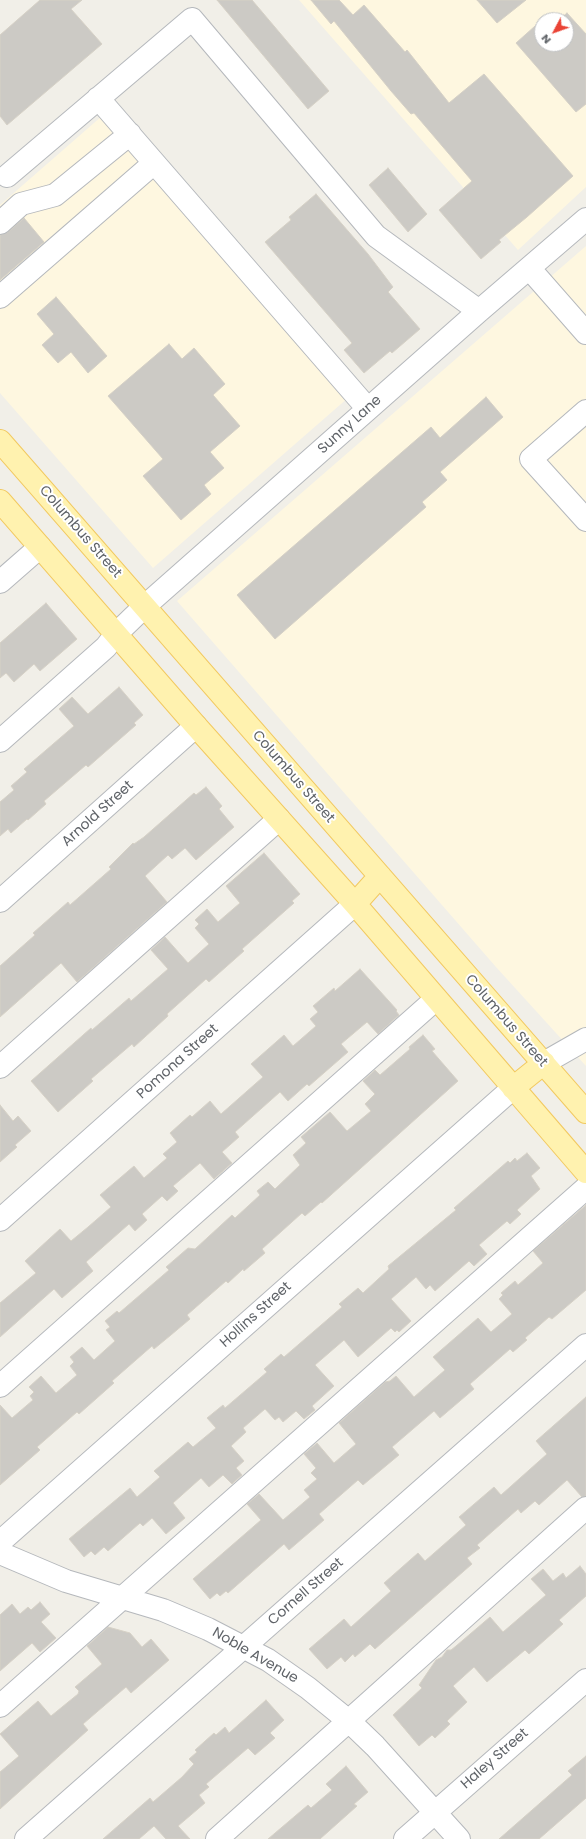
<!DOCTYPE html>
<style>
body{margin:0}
#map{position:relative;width:586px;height:1839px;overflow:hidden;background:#f1efe8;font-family:Poppins,sans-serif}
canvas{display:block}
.north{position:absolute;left:534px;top:12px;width:40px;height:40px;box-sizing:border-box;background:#fff;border:1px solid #bfc1c3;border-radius:50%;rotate:229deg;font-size:11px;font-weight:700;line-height:16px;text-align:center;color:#5f6368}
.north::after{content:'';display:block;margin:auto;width:14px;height:18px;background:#ea4335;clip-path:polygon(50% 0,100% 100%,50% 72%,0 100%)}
</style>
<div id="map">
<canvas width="586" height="1839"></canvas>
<div class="north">N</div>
</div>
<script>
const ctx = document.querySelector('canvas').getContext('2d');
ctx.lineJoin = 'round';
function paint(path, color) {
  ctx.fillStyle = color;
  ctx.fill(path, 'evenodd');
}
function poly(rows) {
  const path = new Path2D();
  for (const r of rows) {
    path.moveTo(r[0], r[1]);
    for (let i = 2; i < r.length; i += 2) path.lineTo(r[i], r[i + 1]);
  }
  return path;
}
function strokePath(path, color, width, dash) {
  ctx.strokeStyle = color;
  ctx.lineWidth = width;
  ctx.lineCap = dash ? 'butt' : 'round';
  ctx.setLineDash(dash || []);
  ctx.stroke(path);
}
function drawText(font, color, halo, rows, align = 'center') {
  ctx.font = font + ' Poppins,sans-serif';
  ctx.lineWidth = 4;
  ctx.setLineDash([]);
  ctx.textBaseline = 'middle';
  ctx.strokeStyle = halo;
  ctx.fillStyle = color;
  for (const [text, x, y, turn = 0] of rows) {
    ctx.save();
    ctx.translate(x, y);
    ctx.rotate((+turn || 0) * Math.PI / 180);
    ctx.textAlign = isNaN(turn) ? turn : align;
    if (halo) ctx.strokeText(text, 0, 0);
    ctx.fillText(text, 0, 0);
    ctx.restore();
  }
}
const commercial = poly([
 [299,0,586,0,586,187,518,250],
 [542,20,566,20,566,44,542,44],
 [102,116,349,397,153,568,0,393,0,205],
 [586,246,586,1066,496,967,177,601]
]);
const building = poly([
 [40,0,82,0,71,9,102,44,7,125,0,116,0,35,40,0],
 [217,0,252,0,329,91,308,109,217,0],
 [311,0,339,0,353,15,364,5,405,52,407,50,449,103,484,74,573,176,527,217,499,240,501,242,481,259,439,210,472,181,414,113,411,114,391,91,334,21,331,24,311,0],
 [477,0,526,0,497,23,477,0],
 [567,13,586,34,586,104,576,112,516,43,544,18,546,20,542,20,542,44,566,44,566,20,559,20,567,13],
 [388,168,427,214,408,232,369,185,388,168],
 [316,194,368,254,393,287,388,292,420,329,392,353,390,351,364,373,344,350,352,343,265,242,291,220,289,217,316,194],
 [24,218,44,242,0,280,0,235,8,232,24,218],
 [56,297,107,356,88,373,71,352,58,363,42,345,54,334,37,314,56,297],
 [169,344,182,359,194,348,225,384,213,395,240,426,210,452,224,468,204,485,211,494,181,520,143,476,163,459,108,396,169,344],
 [486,397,503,417,440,472,447,480,422,502,426,507,275,639,237,595,431,427,440,438,486,397],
 [46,603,77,639,40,671,34,664,14,682,6,673,0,678,0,643,46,603],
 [119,687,143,715,134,723,136,725,88,767,86,765,44,801,46,804,28,820,27,819,11,833,8,829,0,836,0,802,14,790,11,786,27,772,24,769,74,726,59,709,72,697,88,714,119,687],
 [206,787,222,806,219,809,234,827,196,860,185,848,172,859,168,855,145,876,167,902,77,982,61,963,0,1017,0,966,35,935,33,933,68,902,70,905,111,869,109,867,133,843,134,844,144,837,194,793,196,795,206,787],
 [264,853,300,894,292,901,294,903,242,949,244,951,209,982,206,979,167,1014,168,1016,134,1047,132,1044,91,1079,93,1081,58,1112,31,1081,91,1028,92,1030,129,998,131,1001,168,969,151,950,165,937,188,963,209,944,195,928,199,924,195,920,207,909,218,922,240,903,226,886,264,853],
 [360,969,397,1010,396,1011,399,1015,378,1034,367,1022,341,1044,348,1052,309,1086,307,1084,288,1101,280,1092,235,1132,239,1137,222,1152,232,1163,214,1179,200,1163,173,1186,178,1191,167,1201,162,1196,142,1214,147,1220,135,1231,129,1224,86,1262,93,1271,62,1298,54,1289,0,1337,0,1303,36,1273,25,1261,60,1229,71,1241,88,1227,111,1207,100,1195,134,1166,144,1178,167,1158,163,1154,177,1142,170,1133,190,1115,192,1117,210,1101,221,1114,263,1077,251,1064,284,1035,293,1046,316,1026,310,1019,318,1012,313,1006,334,988,335,991,360,969],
 [423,1035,435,1049,432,1051,458,1081,322,1203,321,1202,305,1216,302,1213,262,1249,265,1253,244,1271,243,1269,228,1283,226,1281,187,1315,190,1319,171,1335,154,1349,152,1346,112,1381,114,1383,79,1414,77,1412,37,1447,40,1450,0,1485,0,1405,12,1418,33,1400,30,1396,34,1392,29,1387,41,1376,56,1393,77,1375,70,1366,74,1362,70,1357,82,1347,94,1360,115,1341,106,1330,110,1327,105,1321,117,1311,119,1313,169,1270,166,1267,188,1248,195,1249,232,1215,235,1218,260,1195,257,1191,268,1182,275,1189,300,1165,293,1155,306,1143,301,1137,330,1112,347,1131,371,1111,365,1104,375,1094,363,1081,375,1070,380,1075,410,1049,409,1047,423,1035],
 [0,1105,13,1121,18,1116,31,1131,15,1145,17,1147,0,1162,0,1105],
 [527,1153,540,1168,531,1176,540,1189,517,1210,521,1214,510,1224,507,1221,479,1245,487,1254,474,1266,469,1261,435,1291,430,1285,426,1289,416,1277,391,1299,411,1321,399,1332,397,1330,395,1332,391,1328,358,1357,344,1340,315,1365,334,1386,312,1406,315,1410,304,1419,296,1411,283,1422,279,1417,275,1420,265,1409,243,1428,246,1432,231,1446,244,1461,236,1468,242,1475,232,1484,223,1475,209,1487,201,1478,173,1503,185,1518,166,1534,152,1518,143,1526,140,1523,108,1551,104,1547,95,1555,91,1551,84,1557,69,1539,130,1488,137,1497,160,1477,154,1471,188,1442,193,1447,216,1428,207,1418,223,1405,225,1408,267,1372,264,1369,281,1354,284,1357,342,1307,339,1304,358,1288,363,1293,389,1269,388,1266,456,1210,454,1208,508,1161,510,1163,515,1158,517,1161,527,1153],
 [586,1205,586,1290,552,1319,549,1317,525,1338,527,1340,513,1352,510,1349,470,1384,474,1389,440,1418,434,1411,392,1447,399,1455,363,1485,358,1480,319,1514,324,1520,289,1550,284,1544,228,1593,226,1591,220,1596,217,1593,210,1599,193,1579,261,1520,247,1504,259,1494,283,1520,310,1497,304,1490,317,1479,311,1473,316,1468,304,1454,317,1443,334,1463,356,1444,339,1423,385,1382,390,1381,396,1376,414,1397,445,1370,433,1357,478,1318,491,1332,512,1314,499,1299,503,1295,501,1293,515,1281,518,1285,543,1263,533,1251,586,1205],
 [586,1397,586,1496,582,1497,567,1480,539,1505,535,1501,521,1513,518,1509,477,1545,480,1548,467,1558,472,1564,375,1649,370,1644,355,1657,353,1654,345,1662,341,1657,327,1669,309,1649,344,1619,351,1627,391,1591,384,1583,418,1553,425,1561,466,1525,459,1517,494,1487,501,1495,547,1454,536,1441,586,1397],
 [580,1566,586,1574,586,1596,559,1620,563,1624,529,1654,525,1650,487,1682,474,1667,453,1686,467,1702,447,1721,450,1724,435,1738,432,1735,419,1746,393,1715,422,1688,419,1685,436,1660,442,1657,447,1650,451,1650,456,1646,490,1617,503,1632,546,1595,531,1579,543,1569,553,1581,563,1573,566,1578,580,1566],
 [40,1602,50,1614,41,1622,56,1638,40,1652,32,1643,0,1671,0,1615,12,1604,20,1614,28,1607,31,1610,40,1602],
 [108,1627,130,1633,142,1647,151,1639,169,1660,131,1693,126,1687,83,1724,88,1730,0,1809,0,1772,19,1756,0,1734,38,1701,51,1716,78,1694,79,1691,75,1687,102,1664,87,1646,108,1627],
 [266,1700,284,1720,270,1733,275,1738,255,1755,248,1748,206,1784,209,1787,199,1795,205,1803,178,1826,190,1839,166,1839,154,1826,139,1839,103,1839,150,1798,153,1802,182,1777,194,1764,189,1759,197,1752,195,1750,214,1733,216,1735,225,1727,229,1733,266,1700],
 [586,1756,586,1798,539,1839,499,1839,572,1775,568,1771,586,1756],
 [346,1766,368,1792,354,1804,357,1806,320,1839,268,1839,308,1805,311,1808,332,1790,326,1784,346,1766]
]);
const minor = poly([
 [98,98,368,409],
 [7,176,192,19,376,236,479,311],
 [0,223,21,204,55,195,130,134],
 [529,268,586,333],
 [0,297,154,163],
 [586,411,531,459,586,520],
 [0,582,40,547],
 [0,741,106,647,116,634,145,606,479,311,586,219],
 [0,901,196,726],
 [544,1063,586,1039],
 [0,1067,279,819],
 [0,1220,355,904],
 [0,1386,436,999],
 [0,1542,513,1088],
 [0,1553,66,1581,163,1610,208,1629,268,1660,308,1688,350,1722,375,1746,459,1839],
 [0,1706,586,1188],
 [26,1839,586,1345],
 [217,1839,586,1508],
 [405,1839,586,1680]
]);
const major = poly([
 [0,441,586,1112],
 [0,501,196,726,355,904,586,1172],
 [355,904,380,876],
 [513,1088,544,1063]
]);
const streetNames = [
 ["Sunny Lane",350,425,-42],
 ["Columbus Street",80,532,49],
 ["Columbus Street",293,777,49],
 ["Arnold Street",98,814,-42],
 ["Columbus Street",506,1021,49],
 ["Pomona Street",178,1062,-42],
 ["Hollins Street",256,1315,-42],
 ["Cornell Street",306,1592,-41],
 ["Noble Avenue",255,1656,30],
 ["Haley Street",495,1759,-41]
];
paint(commercial, '#fef7e0');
paint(building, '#cccac5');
strokePath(building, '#d6d1c6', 1);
strokePath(minor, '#b5b8bc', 24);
strokePath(major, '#f2c960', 24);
strokePath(minor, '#fff', 22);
strokePath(major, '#fff2af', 22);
drawText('14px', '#5f6368', '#fff', streetNames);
</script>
